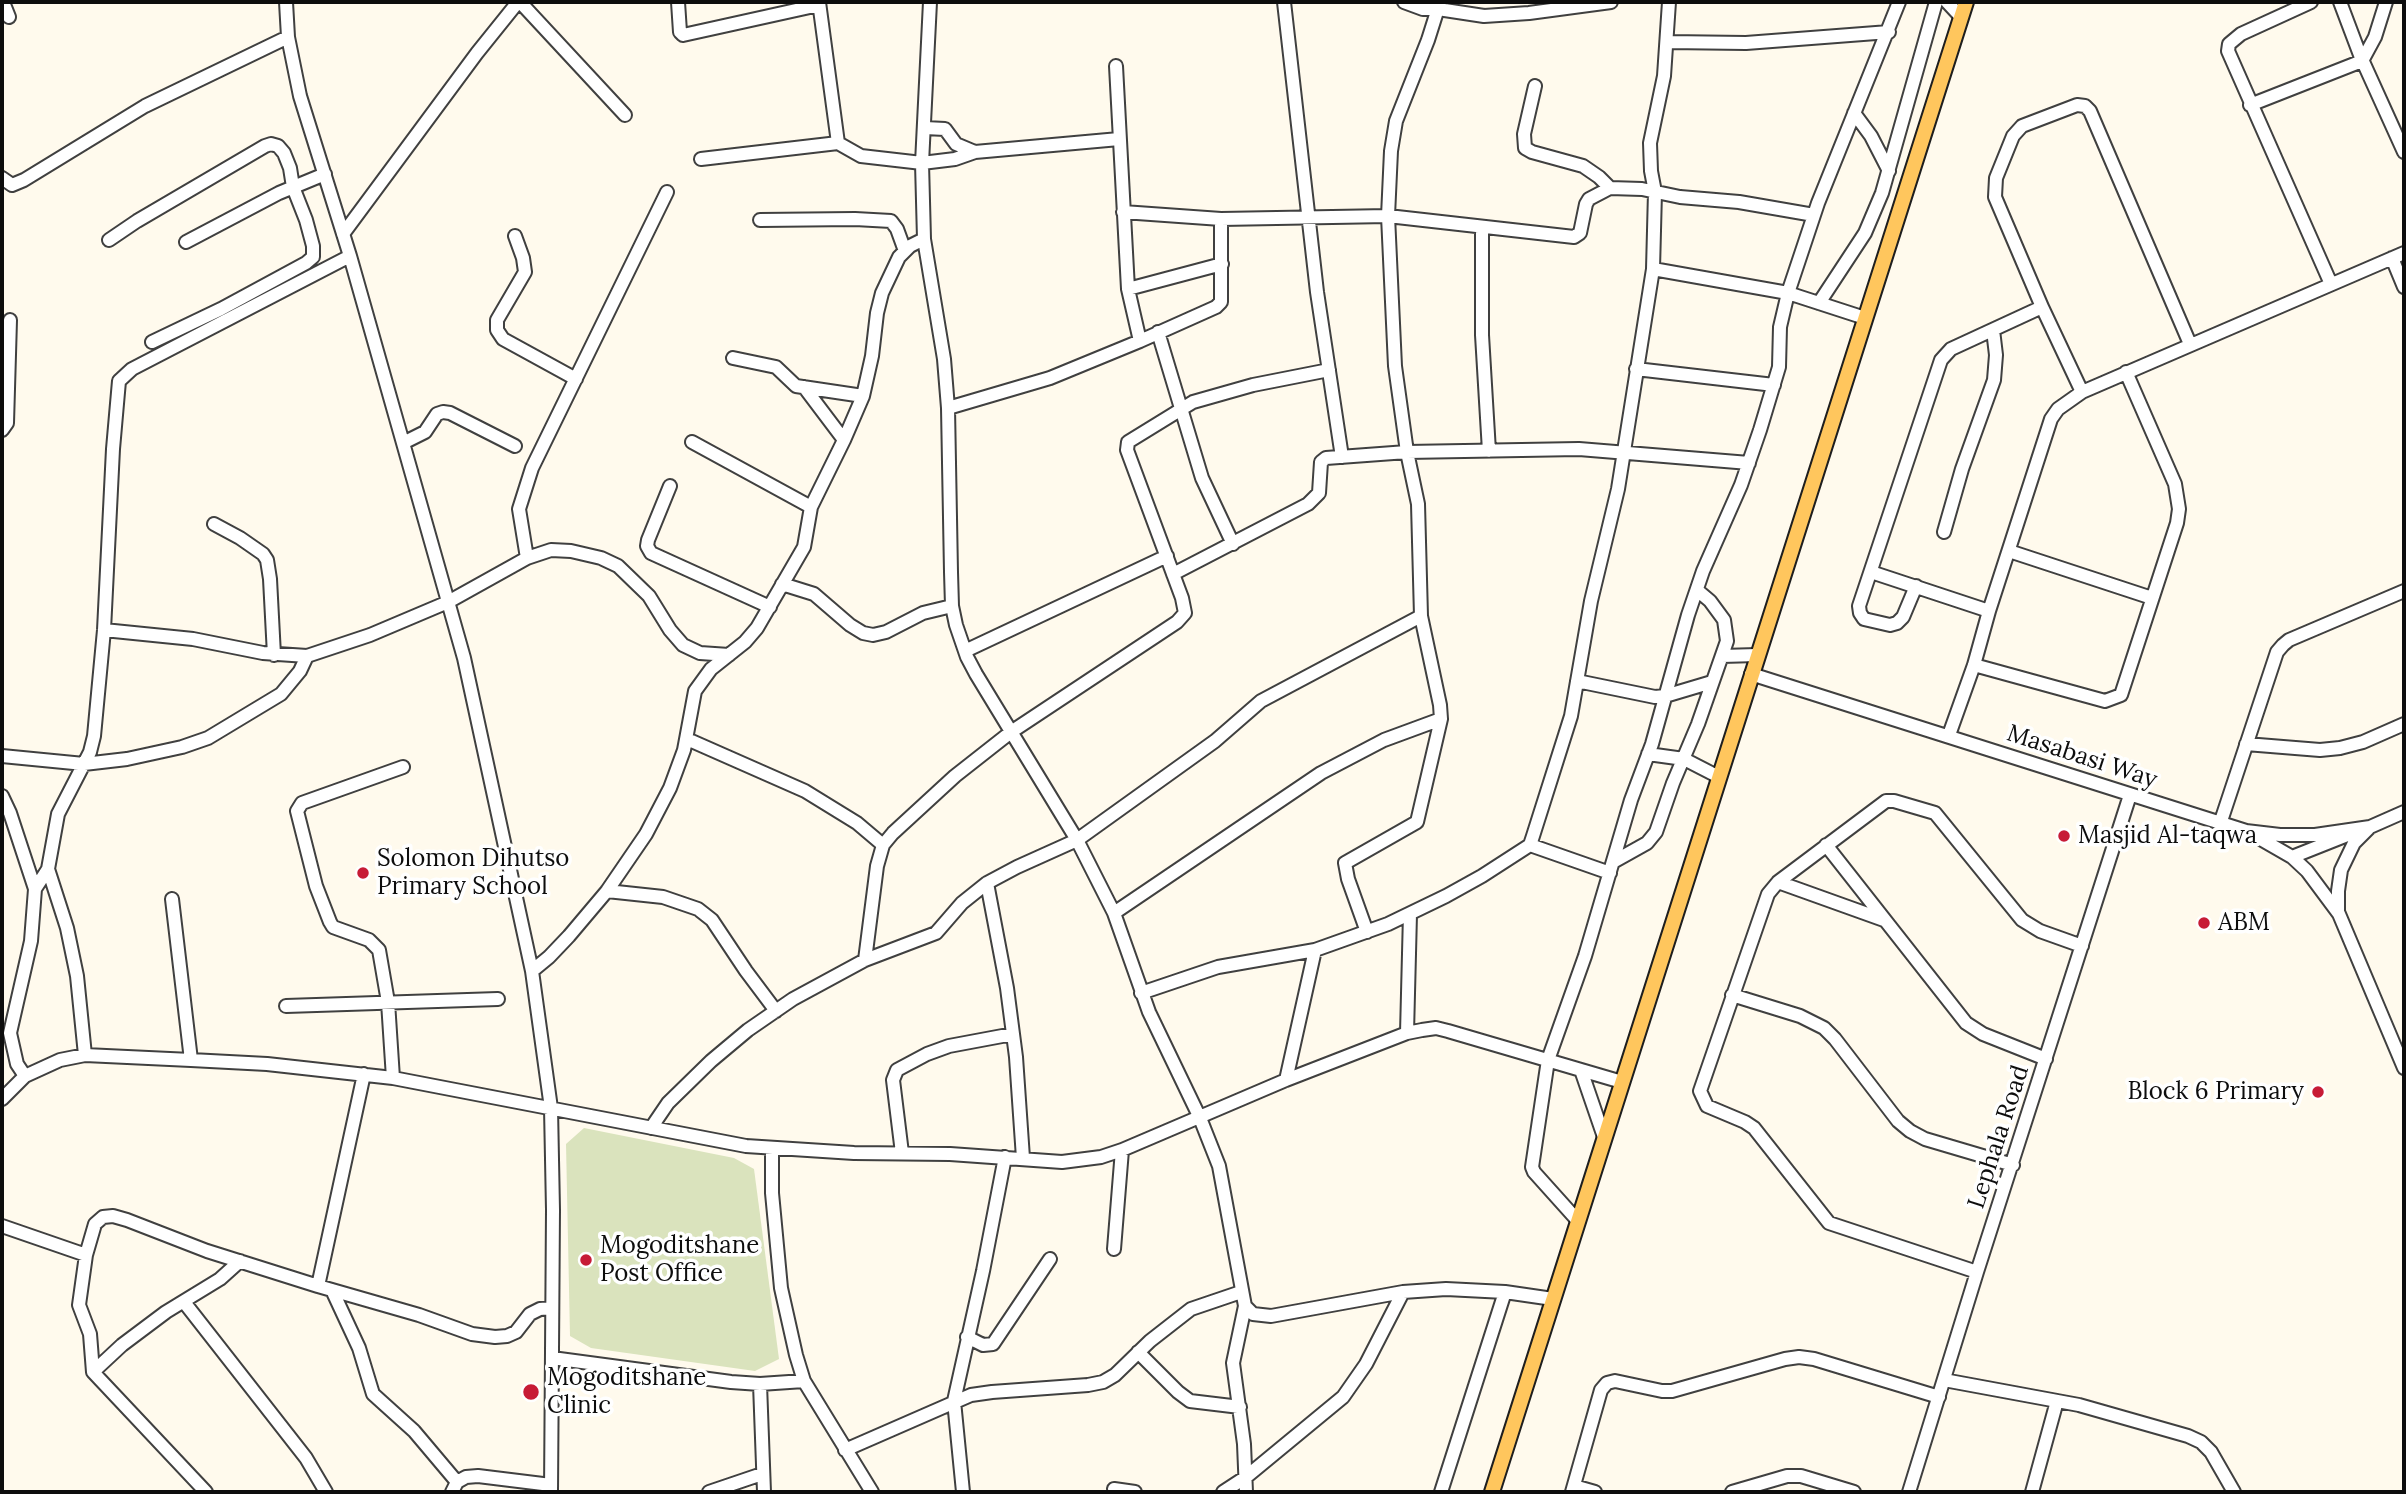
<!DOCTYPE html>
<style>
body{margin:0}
#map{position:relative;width:2406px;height:1494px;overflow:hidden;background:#fffaed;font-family:Lora,serif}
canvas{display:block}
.frame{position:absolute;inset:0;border:4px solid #0d0d0d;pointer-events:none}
</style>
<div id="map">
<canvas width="2406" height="1494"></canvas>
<div class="frame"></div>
</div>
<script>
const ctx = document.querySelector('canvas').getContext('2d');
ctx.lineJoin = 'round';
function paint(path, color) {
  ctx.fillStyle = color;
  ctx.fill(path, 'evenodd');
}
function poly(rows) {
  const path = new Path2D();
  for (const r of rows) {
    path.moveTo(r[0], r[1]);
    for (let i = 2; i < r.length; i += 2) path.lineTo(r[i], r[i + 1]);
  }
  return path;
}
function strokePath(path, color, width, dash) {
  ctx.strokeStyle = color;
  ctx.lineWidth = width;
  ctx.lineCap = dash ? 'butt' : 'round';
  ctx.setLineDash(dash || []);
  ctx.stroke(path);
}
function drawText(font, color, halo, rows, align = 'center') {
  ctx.font = font + ' Lora,serif';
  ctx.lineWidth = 7;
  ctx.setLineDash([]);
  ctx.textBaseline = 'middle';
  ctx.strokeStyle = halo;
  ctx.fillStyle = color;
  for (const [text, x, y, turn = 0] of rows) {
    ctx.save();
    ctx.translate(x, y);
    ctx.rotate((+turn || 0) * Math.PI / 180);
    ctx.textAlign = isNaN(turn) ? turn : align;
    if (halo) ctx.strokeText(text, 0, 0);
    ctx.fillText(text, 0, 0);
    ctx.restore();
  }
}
const cemetery = poly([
 [584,1128,734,1158,754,1169,779,1359,755,1371,591,1348,570,1336,566,1144]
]);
const minor = poly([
 [3,2,9,17],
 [286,2,288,37,300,96,350,256,464,658,532,971,551,1108,553,1210,551,1492],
 [520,2,625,115],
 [678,2,680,32,683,35,819,5],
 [819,2,838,143,861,156,922,163,955,159,975,152],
 [930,2,922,163,924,239,944,359,948,408,951,572,952,606,956,625,967,657,976,674,1077,840,1114,913,1149,1012,1200,1118,1219,1166,1245,1306,1253,1314,1271,1316,1403,1292,1446,1289,1505,1292,1553,1299],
 [1284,2,1317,292,1342,457],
 [1404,2,1423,9,1438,9,1484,16,1529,13,1611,2],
 [1947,2,1961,17],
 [2311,2,2241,34,2229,44,2228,51,2331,284],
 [2340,2,2360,55,2404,152],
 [1668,42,1746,43,1889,32],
 [1535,86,1524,134,1525,148,1532,152,1583,166,1599,177,1610,188],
 [2250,105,2362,61,2375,37,2386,2],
 [1854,113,1871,136,1889,171],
 [925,128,945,129,956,144,975,152,1119,139],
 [701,159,838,143],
 [2,178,12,185,24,180,145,106,288,37],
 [1123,212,1221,219,1388,216,1574,237,1580,233,1586,204,1589,199,1610,188,1642,189,1680,197,1739,202,1814,215],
 [760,220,855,219,891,221,897,229,905,251],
 [1482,227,1482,335,1489,451],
 [343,234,477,53,518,2],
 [515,236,523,258,525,272,497,320,497,330,503,339,576,379],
 [109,240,137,221,265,146,271,144,278,146,284,153,290,168,293,187,306,220,313,246,313,257,306,263,221,309,152,342],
 [186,242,279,193,325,174],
 [2392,258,2404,287],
 [1653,269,1788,293,1865,318],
 [1128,289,1222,264],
 [1819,303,1865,233,1882,193,1936,2],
 [1158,332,1202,478,1233,544],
 [1140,341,1216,307,1221,302,1221,219],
 [733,358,776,367,796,386,863,396],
 [1636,369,1774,385],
 [804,387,844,440],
 [2082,392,2042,307,1995,197,1996,178,2013,136,2022,126,2077,105,2085,106,2090,111,2190,344],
 [948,408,1050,378,1140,341,1128,289,1116,66],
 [2,430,7,423,10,320],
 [692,442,811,507],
 [403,443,425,432,437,414,443,412,450,413,515,446],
 [670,486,648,540,647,546,651,553,770,607],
 [214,524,240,538,263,554,267,560,270,579,274,655],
 [1944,532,1962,469,1994,380,1996,355,1993,330],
 [2009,551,2152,598],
 [527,558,519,509,532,468,667,192],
 [1871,572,1989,611],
 [1173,574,1308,504,1319,493,1321,462,1326,458,1407,452,1579,449,1749,463],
 [782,584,814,594,850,625,863,633,873,635,886,632,923,613,952,606],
 [1916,586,1903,617,1897,623,1890,625,1864,619,1860,613,1859,606,1941,360,1951,349,2042,307],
 [104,630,193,639,263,653,307,656,370,635,448,602,527,558,551,550,571,551,601,558,618,566,649,596,670,630,683,645,700,653,729,655],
 [965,651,1167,556],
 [1722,656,1757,655],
 [1974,665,2105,701,2121,695,2177,523,2179,509,2175,484,2126,372],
 [1751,674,2246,831,2280,835,2315,835,2370,827,2404,812],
 [1577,681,1655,697,1665,696,1712,682],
 [1949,735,1974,665,1989,611,2051,419,2058,409,2082,392,2404,253],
 [687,739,805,791,857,823,883,845],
 [2246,744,2320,750,2340,748,2363,742,2404,724],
 [1648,754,1684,759,1719,777],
 [2,756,84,764,127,759,182,747,208,738,281,694,300,671,307,656],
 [2,796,10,813,35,889,31,941,10,1033,17,1064,25,1076],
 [2220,824,2277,652,2283,645,2289,640,2404,591],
 [2252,834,2292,857,2307,871,2339,914,2404,1068],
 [1530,845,1610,873],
 [1826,845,1966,1023,1983,1034,2046,1059],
 [2292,857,2350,834],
 [1613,862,1647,843,1656,832,1673,783,1698,724,1727,641,1724,620,1710,601,1697,590],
 [48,869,58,814,90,752,94,736,104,630,113,449,119,381,132,369,350,256],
 [1778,882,1884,920],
 [987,883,1007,988,1016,1057,1023,1158],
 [35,889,48,869,67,928,77,976,85,1055],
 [607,891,663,897,698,909,712,920,746,971,776,1011],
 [172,899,191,1060],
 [2338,911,2338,891,2341,870,2354,843,2370,827],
 [1114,913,1321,773,1384,740,1441,719],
 [1367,932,1348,879,1345,863,1417,822,1441,719,1440,705,1421,616,1418,504,1407,452,1395,366,1388,216,1391,151,1396,121,1428,40,1440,2],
 [865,960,877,866,883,845,893,833,955,776,1011,732,1177,622,1185,613,1182,598,1127,450,1128,442,1193,402,1253,385,1329,370],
 [532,971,549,957,569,936,607,891,646,834,670,788,684,750,695,691,711,669,745,642,757,628,804,547,811,507,844,440,863,396,872,356,877,313,882,293,899,257,910,246,924,239],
 [1141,993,1218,967,1315,950],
 [1732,995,1800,1016,1824,1028,1835,1039,1898,1121,1910,1131,1925,1139,2013,1165],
 [286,1006,498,999],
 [1407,1033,1410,914],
 [1581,1070,1604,1137],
 [393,1078,388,1002,379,950,369,940,333,927,330,922,316,886,297,811,302,803,403,767],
 [1286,1080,1315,950,1388,924,1446,896,1482,876,1530,845,1533,836,1571,716,1591,601,1618,489,1653,269,1655,192,1651,171,1650,143,1664,76,1669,2],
 [2,1099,25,1076,60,1060,85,1055,191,1060,267,1064,393,1078,746,1146,854,1153,950,1154,1062,1162,1101,1157,1122,1150,1286,1080,1407,1033,1422,1030,1436,1028,1448,1031,1622,1082],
 [651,1128,668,1103,711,1061,748,1030,793,999,865,960,936,933,962,903,987,883,1017,867,1077,840,1215,741,1261,701,1421,616],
 [772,1148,772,1193,781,1288,796,1355,804,1381,872,1492],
 [902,1153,893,1080,897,1070,927,1054,949,1046,1013,1034],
 [1578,1221,1534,1172,1532,1167,1548,1060,1585,956,1631,800,1652,744,1688,615,1703,571,1741,485,1760,430,1779,367,1780,327,1788,293,1818,203,1899,2],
 [2,1226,86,1255],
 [1114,1249,1122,1150],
 [1977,1272,1829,1223,1754,1128,1745,1122,1707,1106,1700,1091,1768,894,1778,882,1886,801,1894,801,1935,813,2022,920,2040,931,2082,946],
 [318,1286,364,1074],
 [332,1290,359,1348,373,1394,414,1431,457,1482],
 [184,1302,306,1458,326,1492],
 [1245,1306,1233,1363,1244,1444,1246,1492],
 [967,1337,983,1345,993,1344,1050,1259],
 [1138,1352,1178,1392,1190,1401,1240,1407],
 [552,1358,731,1382,760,1384,804,1381],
 [93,1372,122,1345,166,1312,220,1279,240,1261],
 [1944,1380,2079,1405,2188,1436,2201,1442,2211,1452,2234,1492],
 [760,1384,764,1492],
 [845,1450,971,1395,992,1392,1088,1385,1103,1382,1115,1375,1150,1341,1191,1309,1241,1292],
 [1574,1486,1595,1492],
 [1114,1489,1135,1492],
 [206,1492,93,1372,90,1334,79,1305,86,1255,95,1224,103,1217,113,1216,127,1220,207,1251,318,1286,419,1315,472,1334,495,1337,507,1336,516,1332,530,1314,540,1309,552,1308],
 [452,1492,457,1482,466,1477,478,1476,551,1485],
 [709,1492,762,1474],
 [963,1492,954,1401,983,1271,1005,1157],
 [1223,1492,1246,1477,1343,1397,1366,1364,1403,1292],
 [1441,1492,1505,1292],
 [1572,1492,1601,1390,1607,1383,1615,1381,1662,1391,1672,1391,1785,1359,1799,1357,1814,1359,1939,1397],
 [1732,1492,1787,1476,1801,1476,1854,1492],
 [1909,1492,1977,1272,2130,795],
 [2032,1492,2057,1401]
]);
const major = poly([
 [1492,1492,1966,2]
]);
const markers = [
 [2064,836,7,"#c71b36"],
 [363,873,7,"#c71b36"],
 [2204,923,7,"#c71b36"],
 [2318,1092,7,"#c71b36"],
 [586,1260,7,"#c71b36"],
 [531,1392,9,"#c71b36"]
];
const streetNames = [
 ["Masabasi Way",2082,757,18],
 ["Lephala Road",1999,1137,-72]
];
const poiNames = [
 ["Masjid Al-taqwa",2078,836],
 ["Solomon Dihutso",377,859],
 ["Primary School",377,887],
 ["ABM",2218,923],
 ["Block 6 Primary",2304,1092,"right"],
 ["Mogoditshane",600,1246],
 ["Post Office",600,1274],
 ["Mogoditshane",547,1378],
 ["Clinic",547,1406]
];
paint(cemetery, '#dae3bd');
strokePath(minor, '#404040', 16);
strokePath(major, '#1e1e1e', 18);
strokePath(minor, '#fff', 12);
strokePath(major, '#ffc65d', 14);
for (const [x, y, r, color] of markers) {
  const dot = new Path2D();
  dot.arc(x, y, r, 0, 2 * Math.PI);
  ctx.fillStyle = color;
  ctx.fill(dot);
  strokePath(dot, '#fff', 2.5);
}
drawText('24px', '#0d0d0d', '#fff', streetNames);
drawText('24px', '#0d0d0d', '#fff', poiNames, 'left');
</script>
